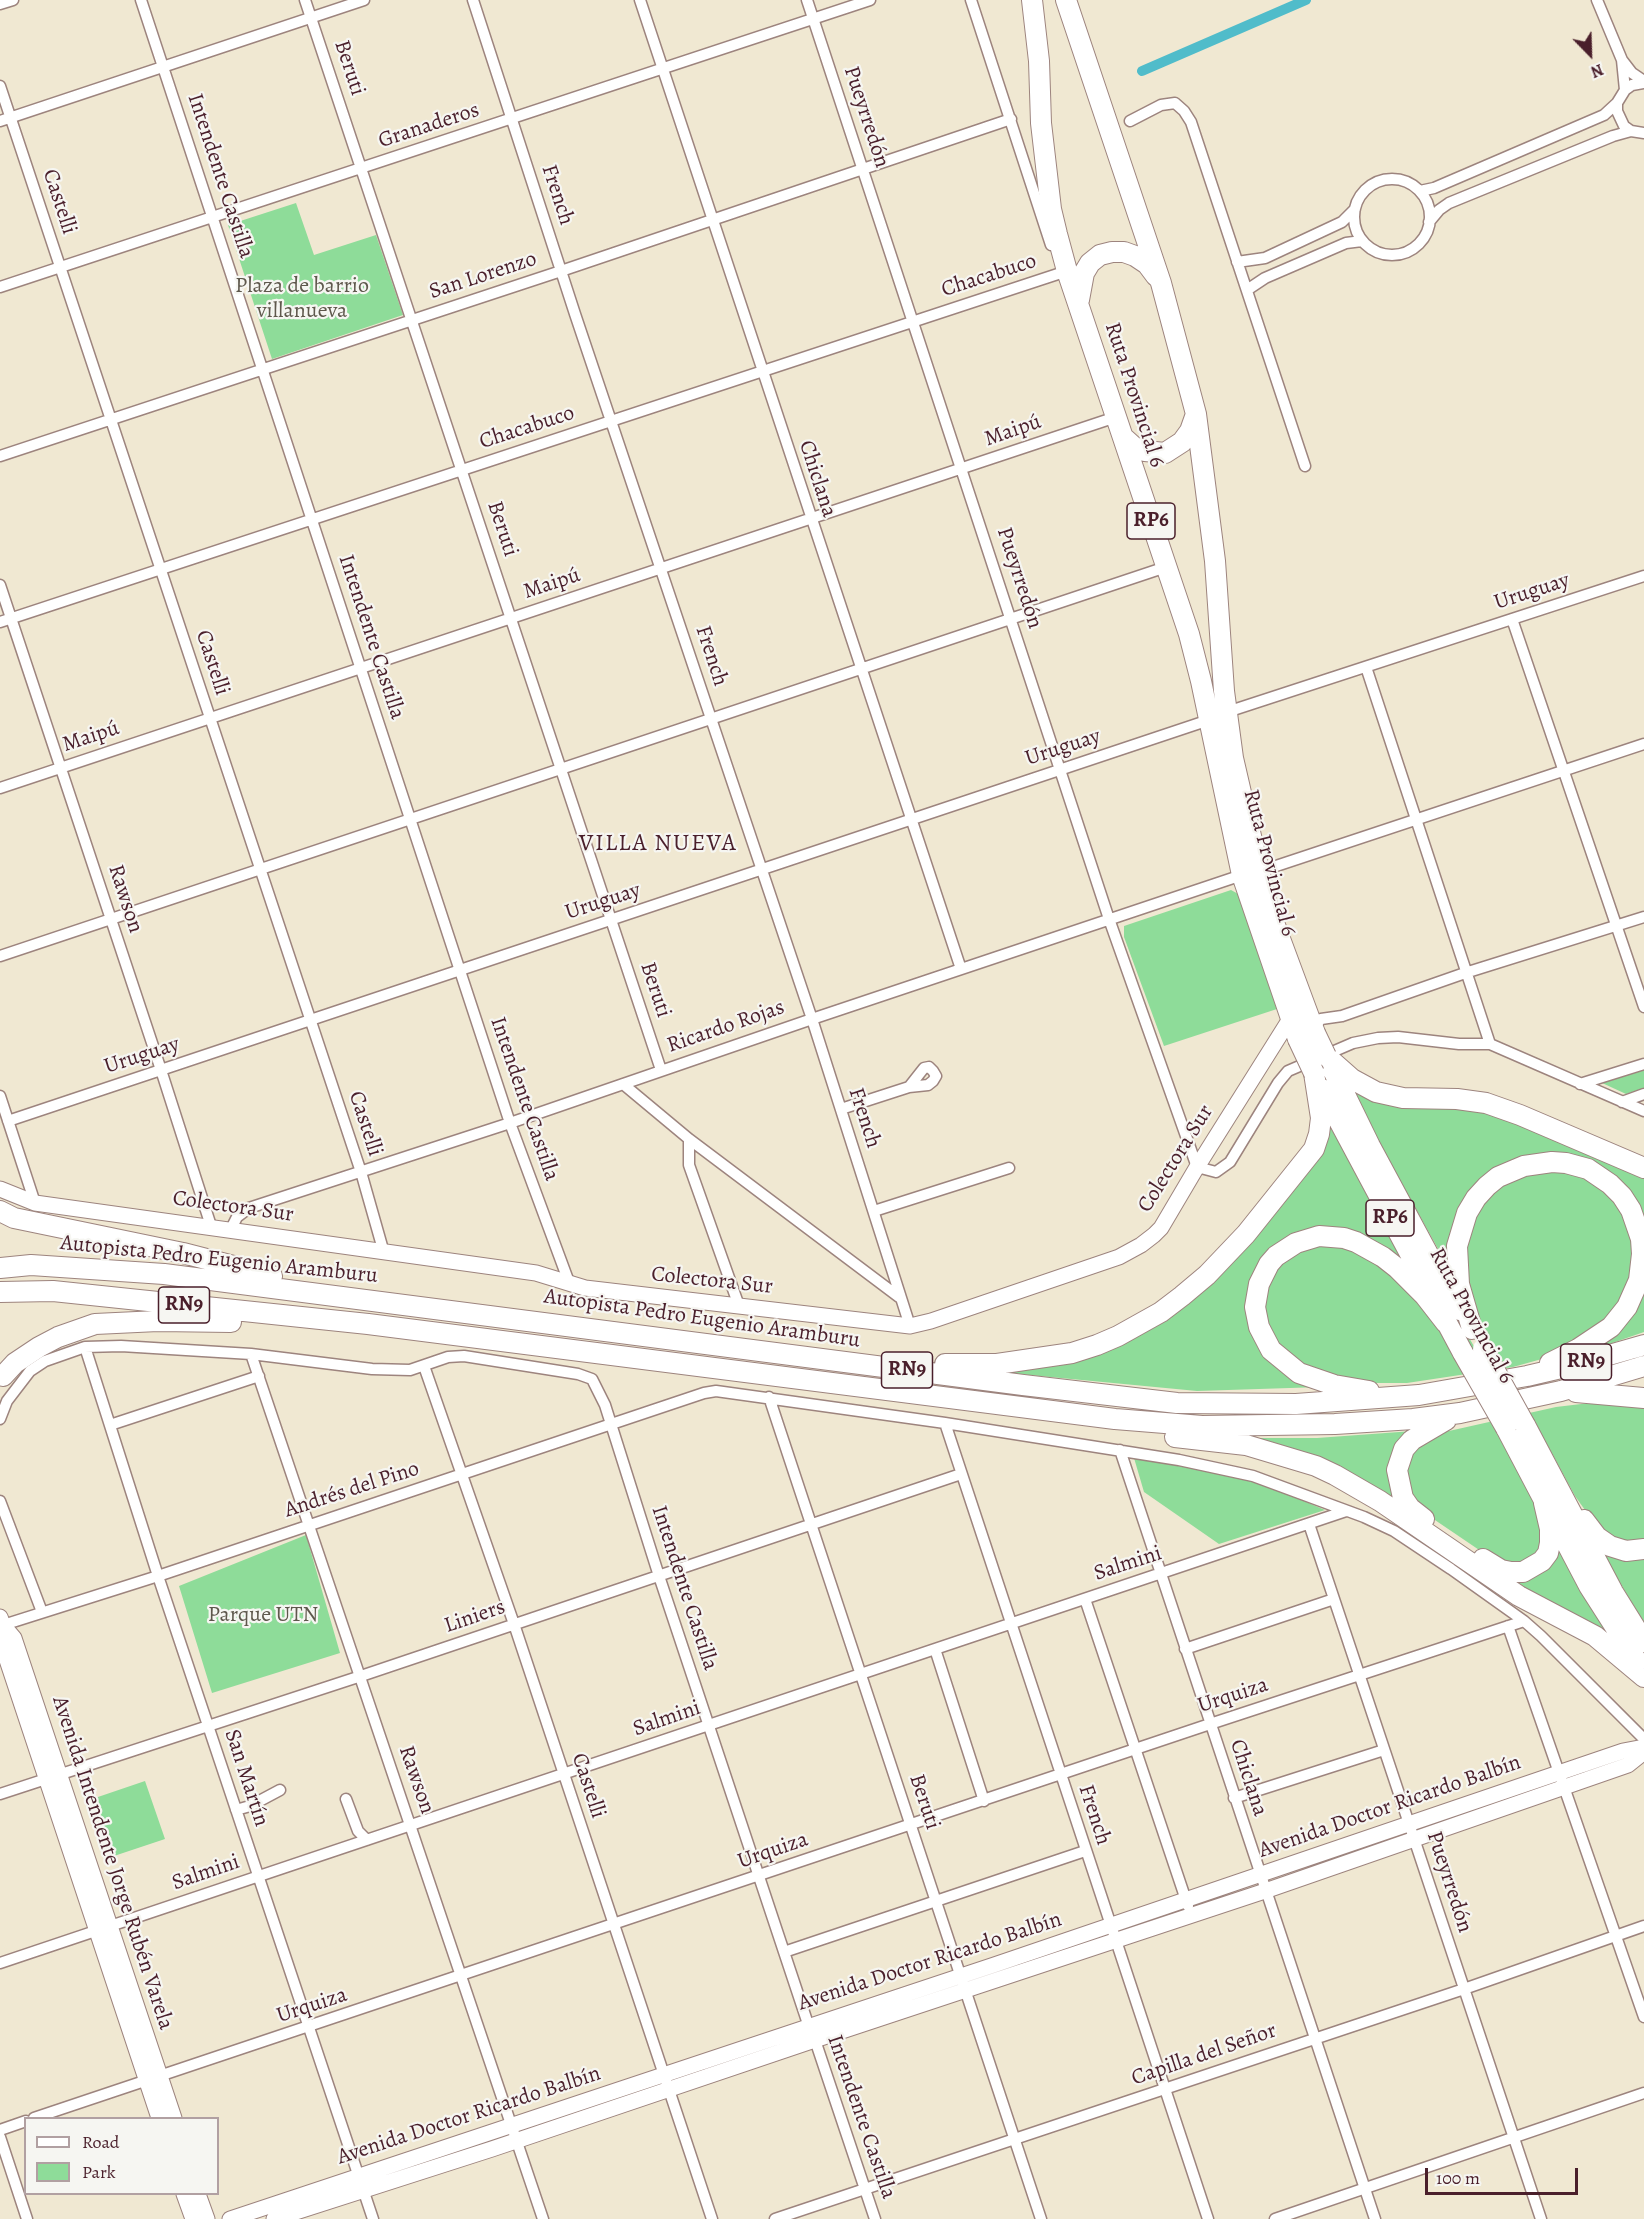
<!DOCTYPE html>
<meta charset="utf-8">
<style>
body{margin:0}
#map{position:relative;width:1644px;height:2219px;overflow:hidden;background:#f0e8d2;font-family:Alegreya,serif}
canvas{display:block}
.legend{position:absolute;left:24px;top:2117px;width:195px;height:78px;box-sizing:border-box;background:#f6f6f2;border:2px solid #b1a0a2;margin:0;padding:8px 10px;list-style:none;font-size:18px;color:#4a1f2b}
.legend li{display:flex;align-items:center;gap:12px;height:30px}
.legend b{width:30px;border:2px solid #b1a0a2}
.north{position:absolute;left:1560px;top:24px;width:60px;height:60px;-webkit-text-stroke:4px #f6f6f2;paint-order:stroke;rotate:157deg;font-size:16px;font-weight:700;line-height:24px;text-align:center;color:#4a1f2b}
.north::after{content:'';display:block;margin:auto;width:21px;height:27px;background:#4a1f2b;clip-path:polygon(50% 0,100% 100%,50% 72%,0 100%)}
.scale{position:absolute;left:1425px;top:2168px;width:153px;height:27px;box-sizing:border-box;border:3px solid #4a1f2b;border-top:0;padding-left:8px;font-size:18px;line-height:21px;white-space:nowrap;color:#4a1f2b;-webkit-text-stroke:4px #f6f6f2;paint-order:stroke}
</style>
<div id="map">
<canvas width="1644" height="2219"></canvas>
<ul class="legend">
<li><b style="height:8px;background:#fff"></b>Road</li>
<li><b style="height:16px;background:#8edc99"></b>Park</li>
</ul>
<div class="north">N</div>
<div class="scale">100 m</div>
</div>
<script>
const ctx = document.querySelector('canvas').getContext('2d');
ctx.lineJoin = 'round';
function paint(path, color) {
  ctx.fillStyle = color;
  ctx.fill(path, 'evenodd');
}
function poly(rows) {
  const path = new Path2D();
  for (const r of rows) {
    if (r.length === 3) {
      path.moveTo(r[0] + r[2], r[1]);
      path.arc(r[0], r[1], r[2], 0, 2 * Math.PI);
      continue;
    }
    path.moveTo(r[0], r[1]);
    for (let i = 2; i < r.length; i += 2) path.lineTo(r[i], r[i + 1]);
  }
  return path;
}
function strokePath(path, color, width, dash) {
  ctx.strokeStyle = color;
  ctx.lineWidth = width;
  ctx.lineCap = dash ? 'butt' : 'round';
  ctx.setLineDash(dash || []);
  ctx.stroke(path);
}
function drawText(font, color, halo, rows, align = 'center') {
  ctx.font = font + ' Alegreya,serif';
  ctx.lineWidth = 4.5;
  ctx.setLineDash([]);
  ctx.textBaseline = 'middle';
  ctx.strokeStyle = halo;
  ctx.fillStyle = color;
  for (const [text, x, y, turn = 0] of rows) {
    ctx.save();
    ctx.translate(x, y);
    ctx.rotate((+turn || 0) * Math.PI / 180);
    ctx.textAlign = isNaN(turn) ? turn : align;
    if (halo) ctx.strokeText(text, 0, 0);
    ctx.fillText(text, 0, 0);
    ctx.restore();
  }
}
const green = poly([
 [296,203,314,255,376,235,403,315,272,359,228,225],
 [1231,890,1240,895,1280,1008,1164,1046,1124,937,1124,926],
 [1644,1067,1644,1088,1626,1094,1600,1082],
 [1329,1078,1408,1229,1476,1350,1492,1347,1471,1300,1463,1247,1471,1220,1498,1185,1552,1167,1598,1181,1628,1217,1638,1263,1617,1313,1549,1357,1513,1367,1407,1383,1373,1383,1348,1380,1290,1359,1265,1326,1263,1289,1283,1257,1330,1240,1375,1257,1428,1313,1454,1354,1324,1080],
 [1347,1081,1466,1104,1644,1172,1644,1224,1596,1165,1495,1173,1447,1265,1362,1112],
 [1328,1123,1408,1268,1385,1251,1287,1239,1250,1321,1321,1387,1197,1391,977,1370,1019,1366,1175,1306],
 [1644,1284,1644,1332,1595,1349],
 [1598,1402,1644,1404,1644,1544,1611,1539,1590,1517,1575,1496,1535,1422,1498,1431,1543,1519,1544,1548,1522,1565,1491,1558,1429,1516,1407,1491,1407,1460,1412,1451,1440,1433,1556,1407],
 [1413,1431,1400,1502,1498,1575,1559,1545,1613,1641,1534,1599,1409,1517,1243,1438,1317,1438],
 [1134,1458,1180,1463,1252,1479,1325,1510,1219,1544,1144,1492],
 [306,1535,340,1653,212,1693,179,1586],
 [1597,1543,1644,1556,1644,1622,1629,1598],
 [145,1781,165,1839,114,1856,95,1798]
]);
const canal = poly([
 [1142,71,1306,0]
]);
const street = poly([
 [141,0,510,1123,570,1285],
 [305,0,661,1070],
 [473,0,575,314,812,1019,910,1326],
 [640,0,961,969],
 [807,0,1109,919,1197,1167,1216,1172,1230,1162,1278,1083,1288,1071,1353,1043,1378,1038,1398,1037,1459,1044,1490,1044,1644,1111],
 [971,0,1051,245],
 [1597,0,1622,60],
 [0,4,13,0],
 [1644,83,1632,85,1625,90,1617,103,1617,111,1624,126,1631,131,1644,133],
 [0,86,361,1172,384,1253],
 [1625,90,1622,60,1632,73,1644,81],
 [0,121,364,0],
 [1130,121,1161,105,1175,103,1184,111,1191,122,1305,466],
 [1392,217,38],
 [1420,191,1434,188,1604,115,1617,103],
 [1429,222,1439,210,1449,203,1613,136,1631,131],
 [1237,262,1265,258,1342,222,1355,209],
 [0,287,870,0],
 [1247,290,1265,278,1346,243,1362,241],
 [0,456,561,271,1011,119],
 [0,585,161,1070,211,1226],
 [1512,619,1644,1007],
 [0,622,1067,271],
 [1366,667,1490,1044],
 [1227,712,1644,576],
 [0,788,1116,417],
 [1258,872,1644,744],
 [0,956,1166,567],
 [1313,1029,1321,1019,1342,1016,1465,973,1644,917],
 [623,1084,689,1139,899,1297],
 [1580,1084,1644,1064],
 [0,1096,35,1203],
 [1622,1102,1644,1094],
 [841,1109,909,1087,928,1085,933,1081,936,1076,933,1071,929,1067,924,1068,909,1087],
 [8,1121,1209,720],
 [689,1139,689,1165,739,1306],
 [874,1211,1009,1168],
 [231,1229,237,1217,249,1208,510,1123,812,1019,1242,875],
 [85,1347,158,1576,373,2219],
 [251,1354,543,2219],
 [424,1366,514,1624,712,2219],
 [769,1397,1041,2219],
 [0,1419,7,1401,30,1371,45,1361,85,1347,121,1346,251,1354,372,1369,410,1370,448,1357,464,1356,578,1374,592,1379,605,1405,659,1576,809,2027,815,2040,875,2219],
 [945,1423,1208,2219],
 [110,1425,259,1376],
 [1120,1450,1375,2219],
 [0,1501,42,1612],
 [1309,1524,1541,2219],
 [1085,1599,1188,1906],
 [0,1626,158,1576,704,1393,716,1391,945,1423,1179,1460,1253,1476,1364,1517,1394,1531,1451,1569,1524,1621,1541,1636,1644,1739],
 [1508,1626,1644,2017],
 [935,1649,984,1801],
 [1185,1649,1334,1599],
 [0,1794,361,1676,961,1474],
 [1234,1798,1384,1750],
 [346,1799,358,1831,367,1840],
 [236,1810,250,1806,280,1790],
 [784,1952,1085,1851],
 [0,1963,1346,1511],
 [34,2118,1210,1724,1524,1621],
 [0,2130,26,2121],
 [0,2137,27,2219],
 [775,2219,1464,1989,1644,1926],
 [1275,2219,1644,2093]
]);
const secondary = poly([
 [0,1189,35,1203,536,1273,585,1288,910,1326,931,1321,1119,1257,1141,1245,1154,1235,1161,1228,1197,1167,1290,1019],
 [0,1617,3,1625,14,1638,174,2118],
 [3,1625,1,1642,159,2118],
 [184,2194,193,2219],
 [198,2194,207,2219],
 [230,2219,994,1965,1623,1751,1644,1747],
 [274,2219,492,2149,815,2040,1265,1891,1628,1765,1644,1752]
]);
const highway = poly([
 [1032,0,1039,61,1041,123,1051,209,1057,234,1067,271,1189,634,1201,681,1242,875,1298,1039],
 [1066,0,1161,283,1196,414,1215,561,1224,691,1233,758,1266,901,1315,1033],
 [1079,300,1084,273,1090,263,1100,255,1112,252,1124,252,1135,256,1147,264,1156,276],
 [1124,438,1134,447,1145,451,1165,453,1182,442,1190,431,1196,414],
 [1326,1056,1352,1079,1376,1092,1403,1098,1457,1099,1486,1103,1520,1115,1644,1168],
 [1331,1066,1370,1146,1441,1278,1460,1310],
 [1322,1089,1463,1353],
 [0,1211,14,1218,183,1253,272,1276],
 [0,1268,31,1265,164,1274,1023,1385,1177,1403,1296,1404,1419,1395,1527,1376,1574,1365,1644,1345],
 [0,1292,53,1291,368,1324,1115,1419,1202,1426,1335,1424,1413,1419,1460,1413,1561,1391,1644,1366],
 [1472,1329,1459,1284,1457,1246,1467,1213,1476,1198,1487,1186,1498,1177,1524,1166,1552,1162,1566,1163,1588,1169,1610,1184,1622,1196,1631,1210,1641,1239,1642,1254,1639,1280,1627,1307,1611,1327,1578,1349,1550,1363],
 [945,1364,997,1364,1072,1353,1097,1345,1118,1336,1161,1312,1182,1296,1207,1275,1246,1234,1314,1149,1319,1134,1321,1118,1314,1073],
 [3,1376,15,1363,39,1347,58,1337,95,1324,158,1321,231,1322],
 [1369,1391,1334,1385,1299,1373,1271,1350,1259,1327,1255,1307,1259,1284,1269,1264,1276,1256,1296,1243,1319,1236,1344,1238,1356,1242,1383,1257,1397,1268,1425,1296,1446,1323],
 [1576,1392,1644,1398],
 [1525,1425,1613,1592,1644,1642],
 [1506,1428,1589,1586,1637,1661],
 [1175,1437,1246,1445,1316,1466,1335,1475,1380,1501,1519,1596,1595,1636,1644,1677],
 [1424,1519,1410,1508,1403,1498,1397,1470,1404,1449,1412,1440,1446,1420],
 [1584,1520,1597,1537,1610,1546,1626,1551,1644,1549],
 [1483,1559,1501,1570,1511,1572,1523,1572,1542,1561,1548,1553,1550,1543,1550,1529,1544,1503]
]);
const highwayBridge = poly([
 [1315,1033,1326,1056],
 [1298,1039,1314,1073],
 [1483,1349,1525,1425],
 [1463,1353,1506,1428]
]);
const shields = [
 [1151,521,48],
 [1390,1218,48],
 [184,1305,51],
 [1586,1362,51],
 [907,1370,51]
];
const shieldNames = [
 ["RP6",1151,521],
 ["RP6",1390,1218],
 ["RN9",184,1305],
 ["RN9",1586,1362],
 ["RN9",907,1370]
];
const streetNames = [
 ["Beruti",349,68,72],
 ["Pueyrredón",866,117,72],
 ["Granaderos",429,126,-18],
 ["Intendente Castilla",220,176,72],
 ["French",557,195,72],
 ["Castelli",59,202,72],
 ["San Lorenzo",483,276,-18],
 ["Chacabuco",989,276,-18],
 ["Ruta Provincial 6",1134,395,72],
 ["Chacabuco",527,428,-18],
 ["Maipú",1013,431,-19],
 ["Chiclana",817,479,72],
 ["Beruti",502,529,72],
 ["Pueyrredón",1019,578,72],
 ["Maipú",552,584,-18],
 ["Uruguay",1532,592,-18],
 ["Intendente Castilla",371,637,72],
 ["French",711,656,72],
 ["Castelli",212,663,72],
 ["Maipú",91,737,-18],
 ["Uruguay",1063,748,-18],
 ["Ruta Provincial 6",1269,863,75],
 ["Rawson",125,899,72],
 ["Uruguay",603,902,-18],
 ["Beruti",655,990,72],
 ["Ricardo Rojas",726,1027,-19],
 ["Uruguay",142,1056,-18],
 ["Intendente Castilla",524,1099,71],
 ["French",864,1118,72],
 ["Castelli",365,1124,72],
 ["Colectora Sur",1176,1159,-58],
 ["Colectora Sur",233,1207,8],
 ["Autopista Pedro Eugenio Aramburu",219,1260,6],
 ["Colectora Sur",712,1281,6],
 ["Ruta Provincial 6",1471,1316,61],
 ["Autopista Pedro Eugenio Aramburu",702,1319,8],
 ["Andrés del Pino",352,1490,-18],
 ["Salmini",1128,1564,-18],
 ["Intendente Castilla",684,1588,72],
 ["Liniers",475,1617,-19],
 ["Urquiza",1233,1696,-18],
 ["Salmini",667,1719,-19],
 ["San Martín",246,1778,72],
 ["Chiclana",1248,1778,72],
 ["Rawson",416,1780,71],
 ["Castelli",588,1786,72],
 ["Beruti",924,1802,72],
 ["Avenida Doctor Ricardo Balbín",1390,1807,-19],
 ["French",1094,1815,72],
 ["Urquiza",773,1851,-19],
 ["Avenida Intendente Jorge Rubén Varela",112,1863,72],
 ["Salmini",206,1873,-19],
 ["Pueyrredón",1449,1882,72],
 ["Avenida Doctor Ricardo Balbín",930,1962,-18],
 ["Urquiza",312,2006,-18],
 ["Capilla del Señor",1204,2055,-19],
 ["Avenida Doctor Ricardo Balbín",469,2116,-18],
 ["Intendente Castilla",861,2117,71]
];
const parkNames = [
 ["Plaza de barrio",302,287],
 ["villanueva",302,312],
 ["Parque UTN",263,1616]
];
const neighbourhoodNames = [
 ["VILLA NUEVA",658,844]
];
paint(green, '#8edc99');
strokePath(canal, '#50bcca', 10);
strokePath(street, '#9d847e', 13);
strokePath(secondary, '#9d847e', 17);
strokePath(highway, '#9d847e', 22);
strokePath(street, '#fff', 10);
strokePath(secondary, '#fff', 15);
strokePath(highway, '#fff', 20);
strokePath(highwayBridge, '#9d847e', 22, []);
strokePath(highwayBridge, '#fff', 20);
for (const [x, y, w] of shields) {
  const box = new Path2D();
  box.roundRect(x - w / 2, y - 18, w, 36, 4.5);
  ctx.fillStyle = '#f6f6f2';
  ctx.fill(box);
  strokePath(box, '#4a1f2b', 1.5);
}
drawText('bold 21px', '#4a1f2b', null, shieldNames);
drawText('22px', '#4a1f2b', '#f6f6f2', streetNames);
drawText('22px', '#5e584c', '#f6f6f2', parkNames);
ctx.letterSpacing = '1.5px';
drawText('24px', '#4a1f2b', '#f6f6f2', neighbourhoodNames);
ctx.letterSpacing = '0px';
</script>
